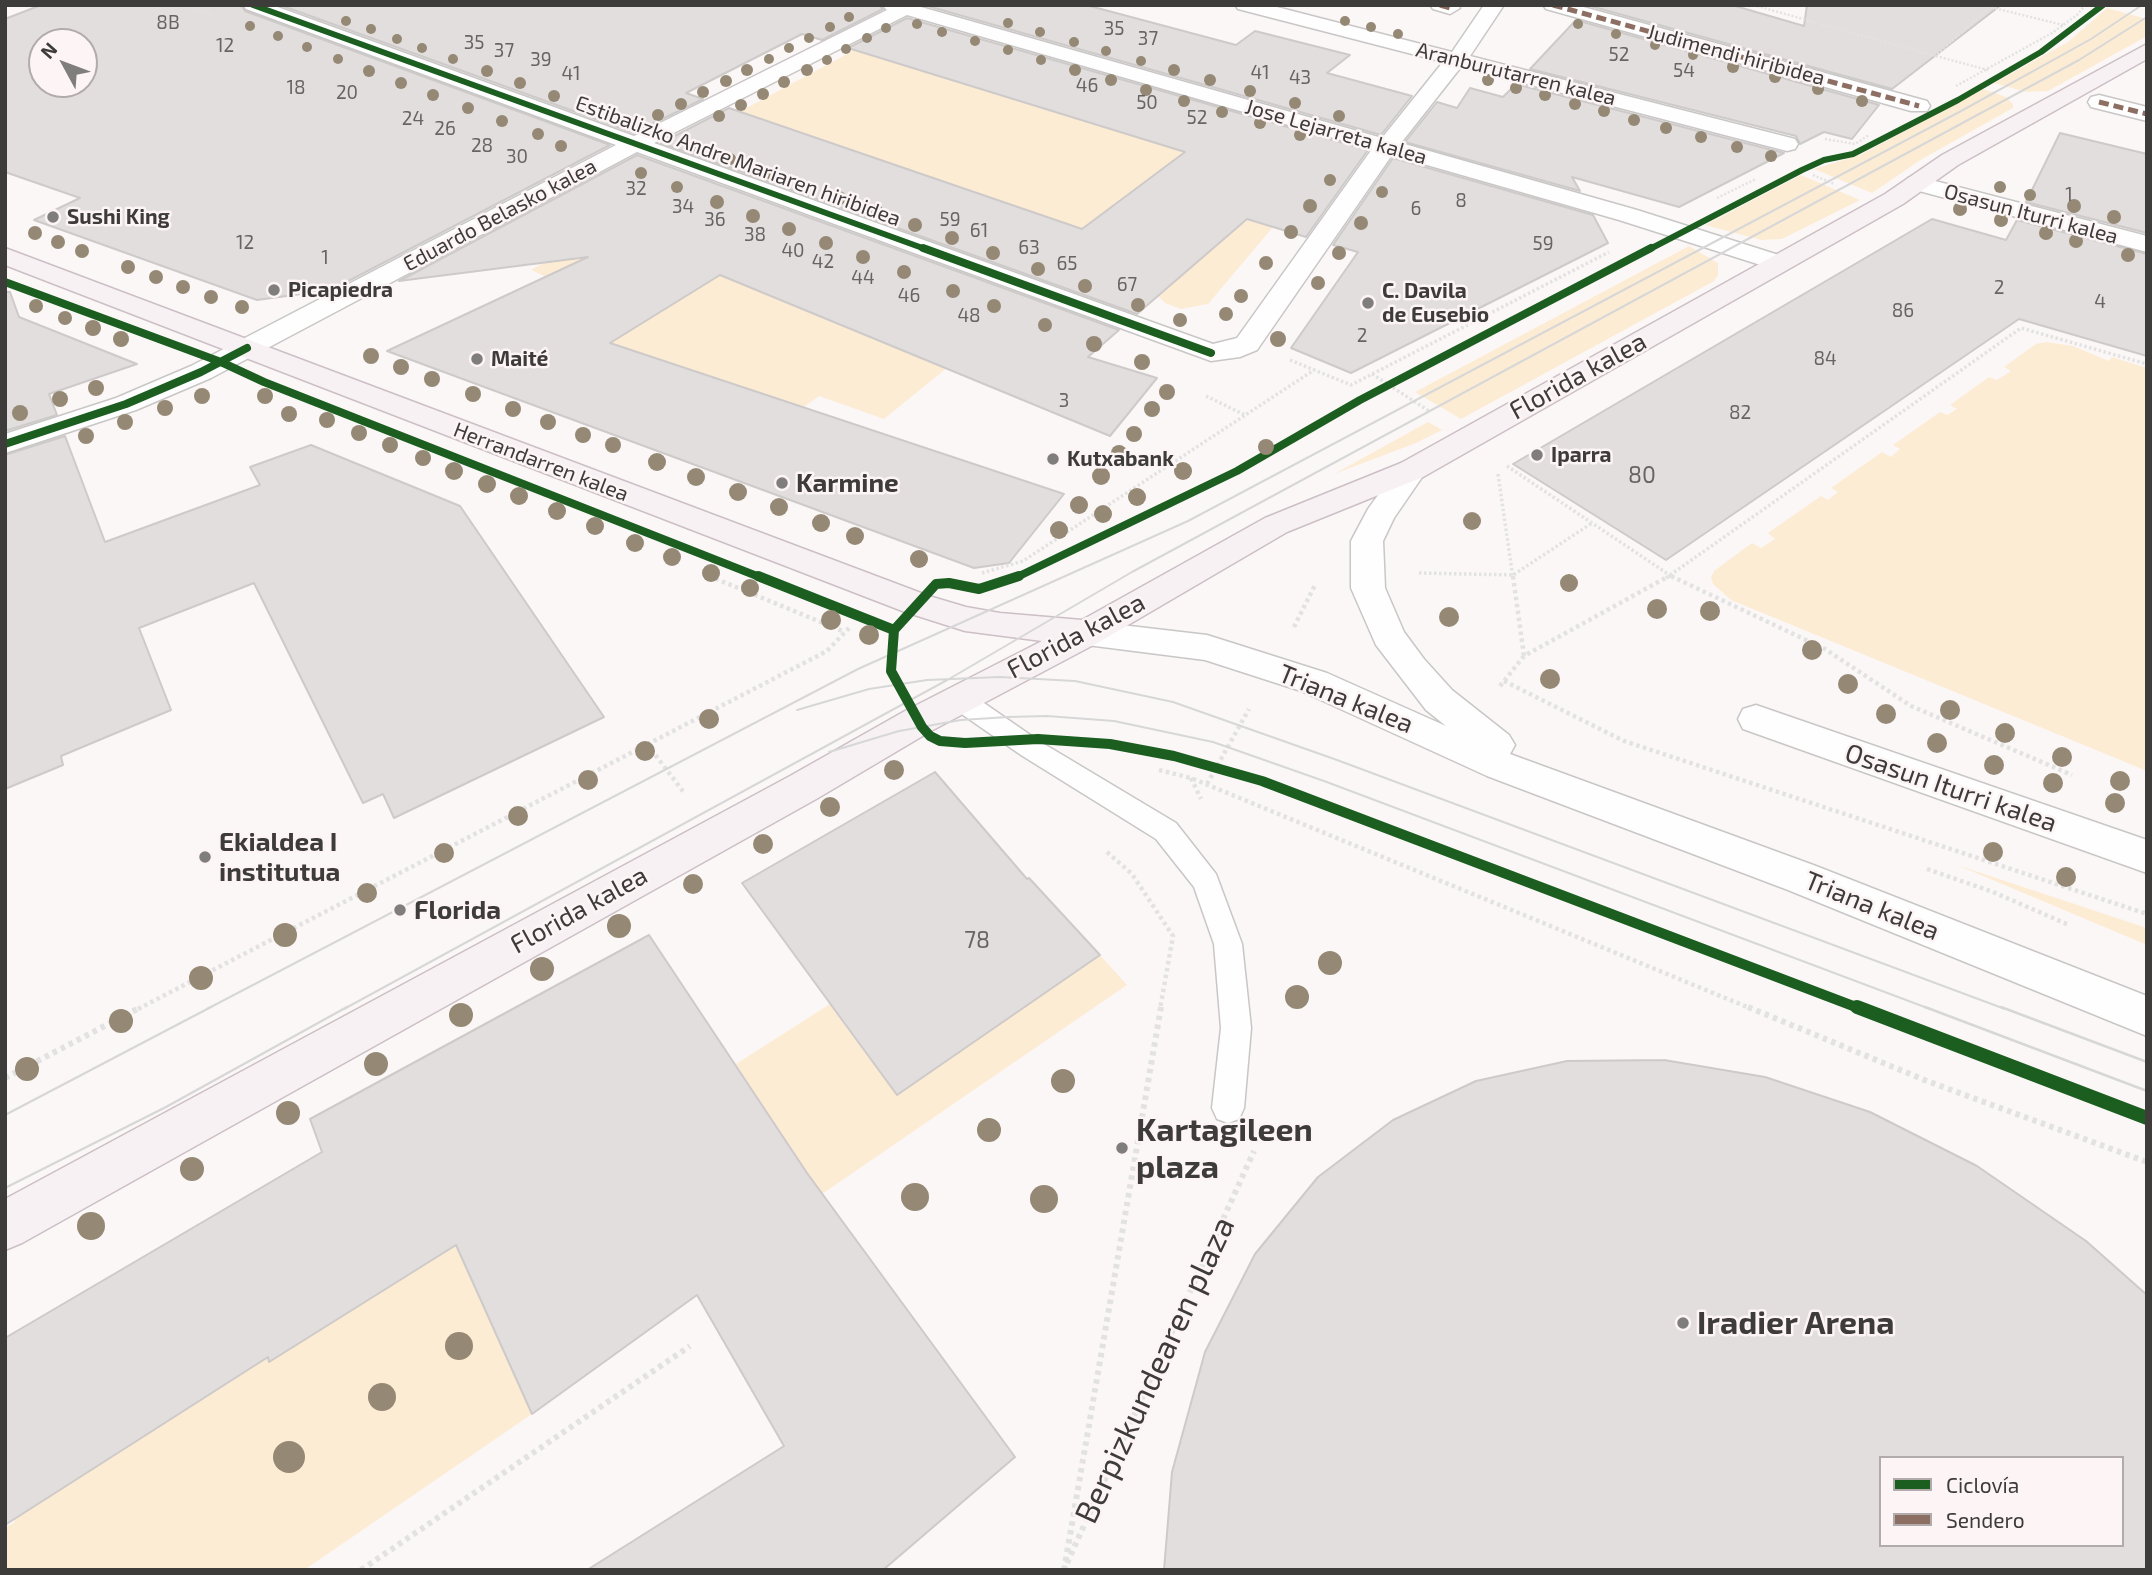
<!DOCTYPE html>
<meta charset="utf-8">
<style>
body{margin:0}
#map{position:relative;width:2152px;height:1575px;overflow:hidden;background:#fbf7f7;font-family:"Exo 2",sans-serif}
canvas{display:block}
.frame{position:absolute;inset:0;border:7px solid #3e3b3b;pointer-events:none}
.legend{position:absolute;left:1879px;top:1456px;width:245px;height:91px;box-sizing:border-box;background:#fdf5f5;border:2px solid #b1abab;margin:0;padding:9px 12px;list-style:none;font-size:21px;color:#3e3b3b}
.legend li{display:flex;align-items:center;gap:14px;height:35px}
.legend b{width:35px;border:2px solid #b1abab}
.north{position:absolute;left:28px;top:28px;width:70px;height:70px;box-sizing:border-box;background:#fdf5f5;border:2px solid #b1abab;border-radius:50%;rotate:311deg;font-size:19px;font-weight:700;line-height:28px;text-align:center;color:#3e3b3b}
.north::after{content:'';display:block;margin:auto;width:24px;height:32px;background:#807d7d;clip-path:polygon(50% 0,100% 100%,50% 72%,0 100%)}
</style>
<div id="map">
<canvas width="2152" height="1575"></canvas>
<div class="frame"></div>
<ul class="legend">
<li><b style="height:9px;background:#1b5e20"></b>Ciclovía</li>
<li><b style="height:9px;background:#8d6e63"></b>Sendero</li>
</ul>
<div class="north">N</div>
</div>
<script>
const ctx = document.querySelector('canvas').getContext('2d');
ctx.lineJoin = 'round';
function paint(path, color) {
  ctx.fillStyle = color;
  ctx.fill(path, 'evenodd');
}
function poly(rows) {
  const path = new Path2D();
  for (const r of rows) {
    path.moveTo(r[0], r[1]);
    for (let i = 2; i < r.length; i += 2) path.lineTo(r[i], r[i + 1]);
  }
  return path;
}
function strokePath(path, color, width, dash) {
  ctx.strokeStyle = color;
  ctx.lineWidth = width;
  ctx.lineCap = dash ? 'butt' : 'round';
  ctx.setLineDash(dash || []);
  ctx.stroke(path);
}
function drawText(font, color, halo, rows, align = 'center') {
  ctx.font = font + ' "Exo 2",sans-serif';
  ctx.lineWidth = 5;
  ctx.setLineDash([]);
  ctx.textBaseline = 'middle';
  ctx.strokeStyle = halo;
  ctx.fillStyle = color;
  for (const [text, x, y, turn = 0] of rows) {
    ctx.save();
    ctx.translate(x, y);
    ctx.rotate((+turn || 0) * Math.PI / 180);
    ctx.textAlign = isNaN(turn) ? turn : align;
    if (halo) ctx.strokeText(text, 0, 0);
    ctx.fillText(text, 0, 0);
    ctx.restore();
  }
}
const green = poly([
 [2107,8,2147,19,2147,36,2048,91,2026,92,1994,83,2068,42],
 [864,45,1213,161,1273,227,1208,304,1181,309,1165,303,1158,296,1192,266,739,112],
 [1983,89,2006,97,2013,104,2013,108,1922,159,1872,193,1814,169,1860,155],
 [1801,175,1860,200,1782,239,1761,240,1705,225],
 [577,244,692,253,796,307,888,345,895,340,953,363,884,419,819,396,801,409,696,371,667,367,610,343,571,288,531,270],
 [1689,246,1718,263,1718,275,1714,281,1461,419,1415,392],
 [2046,342,2073,346,2109,361,2112,357,2147,368,2147,771,1731,600,1713,584,1711,577,1714,571,1752,543,1761,548,1775,539,1768,533,1821,496,1828,500,1838,492,1831,488,1882,452,1891,457,1900,449,1893,445,1940,412,1947,415,1957,409,1950,405,1989,377,1997,380,2011,371,2004,367,2036,344],
 [1428,422,1442,430,1416,443,1334,474],
 [1957,865,2147,928,2147,945],
 [1100,955,1127,985,822,1194,693,1286,697,1295,692,1299,676,1264,807,1174,736,1064,830,1004,897,1095],
 [456,1245,532,1414,304,1570,5,1570,5,1528,15,1522,5,1479,60,1490,234,1379,204,1283,235,1264,270,1361]
]);
const building = poly([
 [41,5,241,5,245,11,610,145,331,290,257,300,34,220,80,198,5,172,5,19,41,5],
 [42,42,84,42,84,84,42,84,42,42],
 [280,5,879,5,883,9,822,40,802,34,686,93,703,99,634,133,280,5],
 [924,5,1086,5,1236,45,1255,31,1350,55,1327,73,1412,96,1381,135,924,5],
 [1732,5,1804,26,1807,5,2001,5,1892,89,1590,6,1732,5],
 [907,18,1368,150,1306,237,1247,219,1137,314,661,143,729,108,1082,229,1185,152,848,48,907,18],
 [1576,20,1879,105,1852,139,1824,132,1800,144,1796,136,1530,69,1576,20],
 [1516,84,1784,153,1679,207,1572,177,1580,191,1405,142,1437,102,1457,108,1470,88,1503,97,1516,84],
 [2060,133,2147,154,2147,233,2026,202,2060,133],
 [637,155,1119,330,1088,357,1157,378,1110,436,720,275,610,343,1064,494,1009,563,974,568,387,351,588,257,399,281,637,155],
 [1393,158,1593,215,1608,243,1351,373,1291,348,1358,252,1333,245,1393,158],
 [1932,219,2006,240,2017,220,2147,254,2147,356,2019,319,1666,560,1513,464,1932,219],
 [5,292,10,292,19,317,137,364,49,394,57,415,5,431,5,292],
 [65,436,105,542,260,485,250,467,311,445,460,506,604,717,394,818,383,794,363,803,254,583,139,628,171,710,61,756,63,765,5,789,5,455,65,436],
 [935,772,1027,879,1029,878,1100,955,897,1095,742,883,935,772],
 [649,935,807,1173,1015,1457,883,1570,587,1570,784,1446,697,1295,532,1414,456,1245,269,1362,268,1357,5,1525,5,1338,322,1152,310,1119,649,935],
 [1664,1060,1765,1077,1870,1112,1977,1166,2086,1241,2147,1295,2147,1570,1164,1570,1172,1472,1205,1352,1255,1254,1318,1177,1393,1120,1476,1081,1567,1061,1664,1060],
 [1881,1458,2122,1458,2122,1545,1881,1545,1881,1458]
]);
const pathFar3 = poly([
 [185,5,213,16],
 [1753,5,1935,56,1990,7,2063,25],
 [1936,56,1988,70],
 [1956,86,2052,33,2077,15,2085,5],
 [1825,139,1855,144,1869,135],
 [1813,175,1834,184],
 [1717,198,1756,179]
]);
const pathFar2 = poly([
 [1290,360,1351,385,1609,252],
 [1372,374,1429,411],
 [1206,396,1245,415],
 [1507,466,1674,578],
 [1498,474,1513,578],
 [982,573,1023,561,1314,370],
 [1419,573,1513,575,1592,523],
 [703,574,713,578],
 [1666,578,2021,328,2147,364]
]);
const pathFar1 = poly([
 [709,576,845,632],
 [1513,576,1524,656],
 [1671,576,1825,649,1911,706,2072,775],
 [1294,627,1315,585],
 [1504,681,1624,741,2147,914],
 [1500,686,1524,656,1669,576],
 [647,744,685,794],
 [1159,770,1191,778,1752,1009],
 [1191,778,1201,799],
 [1207,784,1249,709],
 [1107,852,1132,874,1173,936,1160,1009],
 [1927,869,1993,892,2069,925],
 [138,1009,827,651,849,628]
]);
const path = poly([
 [1748,1007,1927,1081,2147,1162],
 [5,1078,141,1007],
 [1067,1563,1254,1151],
 [361,1570,690,1346],
 [1064,1570,1161,1007]
]);
const lane = poly([
 [959,690,968,692,1039,741,1176,823,1216,874,1242,944,1251,1028,1244,1108,1239,1119,1228,1123,1217,1119,1212,1108,1221,1028,1214,944,1194,887,1156,839,1021,755,950,706,947,699,950,692,959,690]
]);
const street = poly([
 [243,5,272,5,634,136,887,10,882,5,914,5,1382,138,1443,62,1238,9,1235,5,1269,5,1452,52,1484,5,1504,5,1470,56,1795,139,1798,144,1795,149,1787,151,1461,67,1401,143,1637,210,1788,258,1792,263,1788,268,1779,271,1770,268,1619,220,1392,155,1257,350,1240,357,1211,361,637,152,211,378,136,410,5,453,5,434,116,398,191,366,616,145,246,9,243,5],
 [907,15,1372,149,1237,338,1213,344,654,143,907,15],
 [1430,5,1458,5,1460,8,1450,14,1433,9,1430,5],
 [1543,5,1576,5,1927,101,1930,106,1927,111,1911,111,1546,9,1543,5],
 [2099,95,2147,107,2147,121,2091,107,2088,102,2091,97,2099,95],
 [1916,176,2147,236,2147,252,1908,188,1904,183,1908,178,1916,176],
 [1756,705,2147,840,2147,873,1743,729,1738,719,1743,709,1756,705]
]);
const secondary = poly([
 [1412,460,1423,463,1427,470,1394,518,1383,541,1385,588,1404,632,1424,659,1452,690,1509,735,1515,745,1510,754,1816,866,2147,996,2147,1036,1788,890,1487,776,1301,691,1205,660,1087,645,1075,642,1070,633,1075,624,1087,621,1207,635,1327,673,1446,726,1426,710,1376,645,1351,588,1351,541,1368,509,1401,463,1412,460]
]);
const primary = poly([
 [2147,44,2147,59,1958,165,1903,204,1423,477,1287,532,1099,642,931,731,818,798,22,1243,5,1250,5,1199,790,776,905,711,1042,641,965,631,905,612,5,265,5,248,929,596,966,607,1000,613,1082,620,1265,518,1401,463,1885,194,1942,155,2147,44]
]);
const tramFar1 = poly([
 [797,710,869,689,927,680,1000,677,1075,681,1173,702,1337,760,2005,1009],
 [829,752,899,731,961,720,1008,717,1047,716,1114,721,1213,742,1324,781,1930,1009],
 [207,1009,858,669,1188,521,1963,110,2091,39,2142,5],
 [344,1009,949,679,1132,572,2079,60,2147,17]
]);
const tram = poly([
 [1925,1007,2147,1091],
 [2001,1007,2147,1062],
 [5,1115,211,1007],
 [5,1188,166,1107,347,1007]
]);
const quiet = poly([
 [1440,5,1450,8],
 [1553,5,1919,106],
 [2099,102,2147,114]
]);
const cyclewayFar3 = poly([
 [253,5,928,250],
 [1648,250,1802,170,1824,160,1853,154,1958,100,2041,52,2103,5]
]);
const cyclewayFar2 = poly([
 [923,248,1211,353],
 [5,282,221,362,264,382,762,578],
 [5,444,126,404,201,372,247,348],
 [1015,578,1237,471,1360,400,1651,248]
]);
const cyclewayFar1 = poly([
 [758,576,894,630],
 [1019,576,979,589,949,583,936,584,894,630,891,671,922,727,930,736,940,741,965,743,1038,739,1110,744,1174,756,1262,781,1861,1009]
]);
const cycleway = poly([
 [1857,1007,2147,1118]
]);
const trees = [
 [849,17,5],
 [346,21,5],
 [1345,21,5],
 [1008,23,5],
 [917,24,5],
 [1578,24,5],
 [250,26,5],
 [830,27,5],
 [1371,27,5],
 [886,28,5],
 [371,29,5],
 [942,32,5],
 [1040,32,5],
 [1398,34,5],
 [1616,34,5],
 [278,36,5],
 [809,38,5],
 [867,38,5],
 [397,39,5],
 [975,41,5],
 [1074,42,5],
 [1655,45,5],
 [307,47,5],
 [422,48,5],
 [789,48,5],
 [846,49,5],
 [1008,50,5],
 [1106,51,5],
 [1693,55,5],
 [338,59,5],
 [453,59,5],
 [769,59,5],
 [827,60,5],
 [1041,60,5],
 [1141,61,5],
 [1733,67,6],
 [747,70,6],
 [807,70,6],
 [1075,70,6],
 [1174,70,6],
 [369,71,6],
 [487,71,6],
 [1775,77,6],
 [1111,80,6],
 [1210,80,6],
 [1488,80,6],
 [726,81,6],
 [784,82,6],
 [401,83,6],
 [520,83,6],
 [1516,88,6],
 [1818,89,6],
 [1146,90,6],
 [1250,91,6],
 [703,92,6],
 [763,94,6],
 [433,95,6],
 [1545,95,6],
 [554,96,6],
 [1184,101,6],
 [1862,101,6],
 [1295,103,6],
 [681,104,6],
 [1575,104,6],
 [741,105,6],
 [468,108,6],
 [591,109,6],
 [1604,111,6],
 [1222,112,6],
 [658,115,6],
 [719,116,6],
 [1339,116,6],
 [622,120,6],
 [1634,120,6],
 [502,121,6],
 [1260,123,6],
 [1666,128,6],
 [538,134,6],
 [1300,135,6],
 [1701,137,6],
 [561,146,6],
 [696,147,6],
 [1737,147,6],
 [1771,156,6],
 [730,159,6],
 [641,173,6],
 [769,173,6],
 [1330,180,6],
 [800,184,6],
 [677,187,6],
 [2000,187,6],
 [1382,192,6],
 [2030,195,6],
 [839,198,7],
 [717,202,7],
 [1310,206,7],
 [2074,206,7],
 [1960,209,7],
 [876,211,7],
 [753,216,7],
 [2114,217,7],
 [2001,220,7],
 [1361,223,7],
 [915,225,7],
 [789,229,7],
 [1291,232,7],
 [35,233,7],
 [2046,233,7],
 [952,238,7],
 [2076,241,7],
 [58,242,7],
 [826,243,7],
 [82,251,7],
 [993,253,7],
 [1339,253,7],
 [2128,255,7],
 [863,257,7],
 [1266,263,7],
 [128,267,7],
 [1038,269,7],
 [904,272,7],
 [156,277,7],
 [1318,283,7],
 [1085,286,7],
 [183,287,7],
 [953,291,7],
 [1241,296,7],
 [211,297,7],
 [1138,305,7],
 [36,306,7],
 [994,306,7],
 [242,307,7],
 [1226,314,7],
 [65,318,7],
 [1180,320,7],
 [1045,325,7],
 [93,328,8],
 [121,339,8],
 [1278,339,8],
 [1094,344,8],
 [371,356,8],
 [1142,362,8],
 [401,367,8],
 [432,379,8],
 [96,388,8],
 [1167,392,8],
 [473,394,8],
 [202,396,8],
 [265,396,8],
 [60,399,8],
 [165,408,8],
 [513,409,8],
 [1152,409,8],
 [20,413,8],
 [289,414,8],
 [327,420,8],
 [125,422,8],
 [548,422,8],
 [359,433,8],
 [1134,434,8],
 [583,435,8],
 [86,436,8],
 [390,445,8],
 [613,445,8],
 [1266,447,8],
 [1119,453,8],
 [423,458,8],
 [657,462,9],
 [454,471,9],
 [1183,471,9],
 [1101,476,9],
 [696,477,9],
 [487,484,9],
 [738,492,9],
 [519,496,9],
 [1137,497,9],
 [1079,505,9],
 [779,507,9],
 [557,511,9],
 [1103,514,9],
 [1472,521,9],
 [821,523,9],
 [595,526,9],
 [1059,530,9],
 [855,536,9],
 [635,543,9],
 [672,557,9],
 [919,559,9],
 [711,573,9],
 [1569,583,9],
 [750,588,9],
 [1657,609,10],
 [1710,611,10],
 [1449,617,10],
 [831,620,10],
 [869,635,10],
 [1812,650,10],
 [1550,679,10],
 [1848,684,10],
 [1950,710,10],
 [1886,714,10],
 [709,719,10],
 [2005,733,10],
 [1937,743,10],
 [645,751,10],
 [2062,757,10],
 [1994,765,10],
 [894,770,10],
 [588,780,10],
 [2120,781,10],
 [2053,783,10],
 [2115,803,10],
 [830,807,10],
 [518,816,10],
 [763,844,10],
 [1993,852,10],
 [444,853,10],
 [2066,877,10],
 [693,884,10],
 [367,893,10],
 [619,926,12],
 [285,935,12],
 [1330,963,12],
 [542,969,12],
 [201,978,12],
 [1297,997,12],
 [461,1015,12],
 [121,1021,12],
 [376,1064,12],
 [27,1069,12],
 [1063,1081,12],
 [288,1113,12],
 [989,1130,12],
 [192,1169,12],
 [915,1197,14],
 [1044,1199,14],
 [91,1226,14],
 [459,1346,14],
 [382,1397,14],
 [289,1457,16]
];
const markers = [
 [53,217,7,"#807d7d"],
 [274,290,7,"#807d7d"],
 [1368,303,7,"#807d7d"],
 [477,359,7,"#807d7d"],
 [1537,455,7,"#807d7d"],
 [1053,459,7,"#807d7d"],
 [782,483,7,"#807d7d"],
 [205,857,7,"#807d7d"],
 [400,910,7,"#807d7d"],
 [1122,1148,7,"#807d7d"],
 [1683,1323,7,"#807d7d"]
];
const farNumbernames = [
 ["8B",168,23],
 ["35",1114,29],
 ["37",1148,39],
 ["35",474,43],
 ["12",225,46],
 ["37",504,51],
 ["52",1619,55],
 ["39",541,60],
 ["54",1684,71],
 ["41",1260,73],
 ["41",571,74],
 ["43",1300,78],
 ["46",1087,86],
 ["18",296,88],
 ["20",347,93],
 ["50",1147,103],
 ["52",1197,118],
 ["24",413,119],
 ["26",445,129],
 ["28",482,146],
 ["30",517,157],
 ["32",636,189],
 ["1",2069,195],
 ["8",1461,201],
 ["34",683,207],
 ["6",1416,209],
 ["36",715,220],
 ["59",950,220],
 ["61",979,231],
 ["38",755,235],
 ["12",245,243],
 ["59",1543,244],
 ["63",1029,248],
 ["40",793,251],
 ["1",325,258],
 ["42",823,262],
 ["65",1067,264],
 ["44",863,278],
 ["67",1127,285],
 ["2",1999,288],
 ["46",909,296],
 ["4",2100,302],
 ["86",1903,311],
 ["48",969,316],
 ["2",1362,336],
 ["84",1825,359],
 ["3",1064,401],
 ["82",1740,413]
];
const farStreetnames = [
 ["Judimendi hiribidea",1736,55,15],
 ["Aranburutarren kalea",1516,74,14],
 ["Jose Lejarreta kalea",1336,132,16],
 ["Estibalizko Andre Mariaren hiribidea",738,161,20],
 ["Osasun Iturri kalea",2031,214,15],
 ["Eduardo Belasko kalea",500,215,-28],
 ["Herrandarren kalea",541,462,21]
];
const farPoinames = [
 ["Sushi King",67,217],
 ["Picapiedra",288,290],
 ["C. Davila",1382,291],
 ["de Eusebio",1382,315],
 ["Maité",491,359],
 ["Iparra",1551,455],
 ["Kutxabank",1067,459]
];
const numberNames = [
 ["80",1642,475],
 ["78",977,940]
];
const streetNames = [
 ["Florida kalea",1578,376,-29],
 ["Florida kalea",1076,636,-28],
 ["Triana kalea",1346,699,22],
 ["Osasun Iturri kalea",1951,788,19],
 ["Triana kalea",1872,906,22],
 ["Florida kalea",579,910,-29]
];
const poiNames = [
 ["Karmine",796,483],
 ["Ekialdea I",219,842],
 ["institutua",219,872],
 ["Florida",414,910]
];
const nearPoinames = [
 ["Kartagileen",1136,1130],
 ["plaza",1136,1167],
 ["Iradier Arena",1697,1323]
];
const nearStreetnames = [
 ["Berpizkundearen plaza",1155,1370,-65]
];
paint(green, '#fdecd4');
paint(building, '#e1dedd');
strokePath(building, '#cdcac9', 2);
strokePath(lane, '#c9c6c6', 3);
strokePath(street, '#c9c6c6', 3);
strokePath(secondary, '#c9c6c6', 3);
strokePath(primary, '#ccbfc5', 3);
strokePath(pathFar3, '#e3e2e2', 2.5, [2, 2]);
strokePath(pathFar2, '#e3e2e2', 3.5, [2.5, 2.5]);
strokePath(pathFar1, '#e3e2e2', 4.5, [3.5, 3.5]);
strokePath(path, '#e3e2e2', 6, [4.5, 4.5]);
paint(lane, '#fefefe');
paint(street, '#fefefe');
paint(secondary, '#fefefe');
paint(primary, '#f7f1f4');
strokePath(tramFar1, '#d7d7d7', 2);
strokePath(tram, '#d7d7d7', 2.5);
strokePath(quiet, '#8d6e63', 5, [10, 5]);
strokePath(cyclewayFar3, '#1b5e20', 6);
strokePath(cyclewayFar2, '#1b5e20', 8);
strokePath(cyclewayFar1, '#1b5e20', 10);
strokePath(cycleway, '#1b5e20', 14);
ctx.fillStyle = '#958874';
for (const [x, y, r] of trees) {
  ctx.beginPath();
  ctx.arc(x, y, r, 0, 2 * Math.PI);
  ctx.fill();
}
for (const [x, y, r, color] of markers) {
  const dot = new Path2D();
  dot.arc(x, y, r, 0, 2 * Math.PI);
  ctx.fillStyle = color;
  ctx.fill(dot);
  strokePath(dot, '#fdf5f5', 2.5);
}
drawText('19px', '#686464', null, farNumbernames);
drawText('21px', '#3e3b3b', '#fdf5f5', farStreetnames);
drawText('bold 21px', '#3e3b3b', '#fdf5f5', farPoinames, 'left');
drawText('23px', '#686464', null, numberNames);
drawText('26px', '#3e3b3b', '#fdf5f5', streetNames);
drawText('bold 26px', '#3e3b3b', '#fdf5f5', poiNames, 'left');
drawText('bold 32px', '#3e3b3b', '#fdf5f5', nearPoinames, 'left');
drawText('32px', '#3e3b3b', '#fdf5f5', nearStreetnames);
</script>
